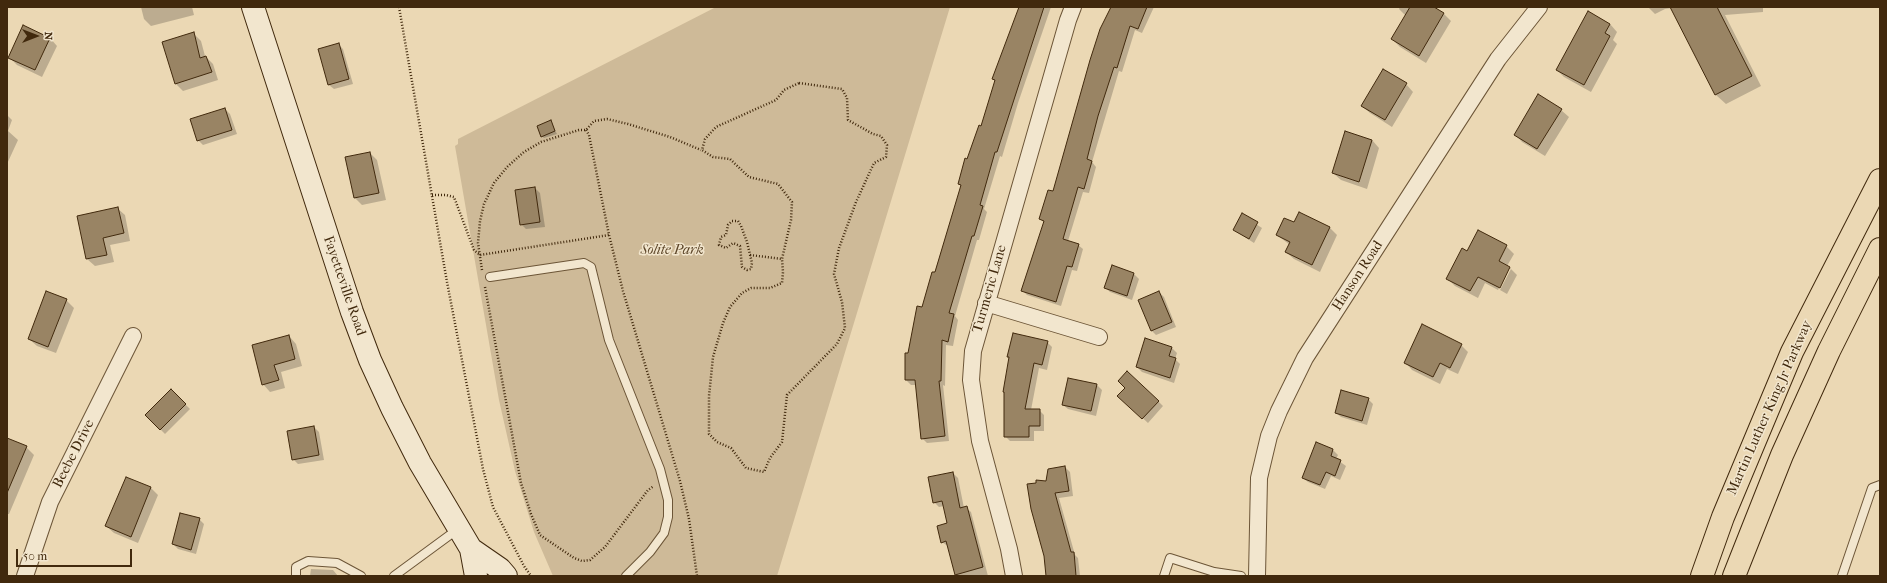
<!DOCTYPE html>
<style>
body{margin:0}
#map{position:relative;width:1887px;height:583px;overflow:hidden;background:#ebd8b4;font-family:"IM FELL French Canon",serif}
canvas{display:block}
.frame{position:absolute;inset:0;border:8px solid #41290d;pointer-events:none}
.north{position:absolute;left:16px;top:16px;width:40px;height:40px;-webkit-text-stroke:3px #f2e6ce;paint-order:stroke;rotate:90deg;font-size:11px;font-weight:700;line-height:16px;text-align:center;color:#41290d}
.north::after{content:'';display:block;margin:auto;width:14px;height:18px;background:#41290d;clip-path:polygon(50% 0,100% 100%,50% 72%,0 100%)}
.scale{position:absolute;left:16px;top:549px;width:116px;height:18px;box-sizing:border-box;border:2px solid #41290d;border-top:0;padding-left:5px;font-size:12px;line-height:14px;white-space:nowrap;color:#41290d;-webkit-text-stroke:3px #f2e6ce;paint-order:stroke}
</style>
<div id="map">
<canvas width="1887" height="583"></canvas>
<div class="frame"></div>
<div class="north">N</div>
<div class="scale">50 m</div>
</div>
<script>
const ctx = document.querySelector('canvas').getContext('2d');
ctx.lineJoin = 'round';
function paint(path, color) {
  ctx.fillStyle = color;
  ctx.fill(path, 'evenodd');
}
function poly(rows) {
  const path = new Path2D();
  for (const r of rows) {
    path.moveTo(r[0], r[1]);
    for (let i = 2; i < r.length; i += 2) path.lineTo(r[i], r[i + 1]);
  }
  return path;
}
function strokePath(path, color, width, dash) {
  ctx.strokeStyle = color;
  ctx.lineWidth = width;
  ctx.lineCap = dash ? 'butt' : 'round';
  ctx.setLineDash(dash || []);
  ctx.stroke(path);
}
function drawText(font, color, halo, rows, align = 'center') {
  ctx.font = font + ' "IM FELL French Canon",serif';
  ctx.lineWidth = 3;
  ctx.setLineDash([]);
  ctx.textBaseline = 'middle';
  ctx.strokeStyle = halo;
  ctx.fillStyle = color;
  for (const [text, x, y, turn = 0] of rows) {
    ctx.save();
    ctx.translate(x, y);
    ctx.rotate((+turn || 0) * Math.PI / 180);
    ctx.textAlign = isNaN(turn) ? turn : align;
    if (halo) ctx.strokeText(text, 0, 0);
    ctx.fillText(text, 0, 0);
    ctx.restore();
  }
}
const green = poly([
 [716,7,950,7,777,576,553,576,534,532,515,471,499,400,455,146,458,144,458,139]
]);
const shadow = poly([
 [141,7,192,7,194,15,151,26,144,19],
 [1020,7,1051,7,1018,103,1002,157,1000,156,984,209,987,212,979,240,977,240,955,316,958,320,953,346,946,345,945,386,943,385,949,441,927,443,922,438,916,385,911,385,906,380,908,354,962,187,959,184,982,127,996,82,993,79],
 [1111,7,1154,7,1142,33,1135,30,1122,72,1119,71,1092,162,1096,167,1089,193,1083,192,1068,241,1078,245,1083,249,1077,271,1072,270,1061,306,1027,295,1022,290,1045,223,1040,219,1054,192],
 [1400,7,1433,7,1444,14,1451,21,1426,63,1400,47,1392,39,1406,16,1399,9],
 [1648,7,1763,7,1763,12,1725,15,1761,86,1726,104,1716,95,1672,8,1665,9,1655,14],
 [1588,12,1610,24,1617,32,1613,40,1617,44,1591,92,1564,77,1557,70],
 [193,33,201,41,205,56,213,64,218,80,183,91,176,84],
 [50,38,57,46,42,77,17,65,9,57],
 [338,44,343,49,353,84,334,89,329,85],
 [1406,84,1413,92,1392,127,1370,113,1362,106],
 [225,109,230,114,237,134,203,145,198,140],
 [1561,110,1569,117,1545,156,1522,142,1515,134],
 [7,115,12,120,8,131,18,140,7,164],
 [551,122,557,134,544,138,542,136],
 [1346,133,1372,140,1379,148,1367,189,1341,180,1333,173],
 [370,153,377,160,386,200,362,205,355,198,346,158],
 [535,188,540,193,545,227,526,229,521,224],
 [117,208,125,215,130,241,110,245,114,262,95,266,87,259,78,217],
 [1242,215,1262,228,1254,243,1234,230],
 [1294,224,1329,227,1337,235,1320,272,1294,259,1286,252,1290,245,1277,235],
 [1506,246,1514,254,1507,266,1510,268,1517,275,1507,294,1500,290,1511,269,1508,269,1498,290,1485,283,1478,298,1455,286,1448,279,1468,252],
 [1112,267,1134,274,1139,279,1132,300,1110,292,1105,287],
 [1159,292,1164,297,1176,327,1156,335,1151,330],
 [66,300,74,308,56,353,37,346,29,339],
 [289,336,296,344,302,366,281,372,285,388,270,392,263,384],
 [1146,340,1172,348,1177,353,1175,359,1180,364,1174,383,1142,372,1137,367],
 [1047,342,1052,347,1047,370,1039,368,1031,410,1039,410,1044,415,1044,431,1034,431,1034,441,1010,441,1005,436,1010,358,1008,356],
 [1461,345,1468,352,1458,374,1447,369,1440,384,1412,370,1405,362],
 [1097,385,1102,390,1096,416,1068,409,1063,405],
 [1126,388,1158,401,1163,406,1148,423,1119,396],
 [171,390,190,409,165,434,146,415],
 [1368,399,1373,404,1367,425,1341,417,1336,413],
 [314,427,319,432,324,460,298,464,293,459],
 [7,439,26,447,34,455,9,514,7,514],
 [1317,443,1333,450,1338,455,1336,459,1346,466,1340,480,1331,476,1325,489,1308,482,1303,478],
 [1065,467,1070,472,1073,496,1059,498,1075,555,1078,558,1080,576,1047,576,1046,482],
 [953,473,958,478,964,508,966,508,971,512,988,576,957,576,949,547,942,542,948,524,944,506,939,507,934,502],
 [151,488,158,495,138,543,114,533,106,526],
 [199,519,204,524,196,554,178,549,173,544],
 [311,569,333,570,338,576,310,576]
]);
const building = poly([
 [1019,7,1044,7,997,152,995,152,980,205,983,206,974,236,972,236,949,313,954,314,948,342,942,340,941,381,939,381,945,436,921,439,915,380,905,380,905,353,908,353,917,306,922,307,932,272,935,272,961,185,958,184,965,158,967,159,979,125,981,126,995,80,992,79,1019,7],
 [1111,7,1147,7,1138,29,1130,26,1117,68,1114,67,1098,116,1087,159,1092,161,1084,189,1078,187,1063,239,1079,244,1072,267,1067,266,1056,302,1021,291,1044,221,1039,219,1048,190,1053,191,1090,60,1100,29,1111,7],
 [1410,7,1434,7,1444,13,1419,56,1391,39,1410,7],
 [1670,7,1717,7,1752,76,1715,95,1670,7],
 [1588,11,1610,24,1605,33,1610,36,1584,85,1556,70,1588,11],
 [23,25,50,38,35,70,8,58,23,25],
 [194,32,200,58,206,56,212,72,175,84,162,42,194,32],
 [339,43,349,79,328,85,318,49,339,43],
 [1383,69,1407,83,1385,120,1361,106,1383,69],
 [1538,94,1562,109,1537,149,1514,135,1538,94],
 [225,108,232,130,197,141,190,119,225,108],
 [551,120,555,131,541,137,537,126,551,120],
 [1345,131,1372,140,1359,182,1332,173,1345,131],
 [370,152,379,193,354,198,345,157,370,152],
 [535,187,540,222,520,225,515,190,535,187],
 [118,207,124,233,103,238,107,255,86,259,77,216,118,207],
 [1299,212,1330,227,1312,265,1285,252,1290,242,1276,235,1284,218,1294,222,1299,212],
 [1242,213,1258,222,1249,239,1233,230,1242,213],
 [1478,230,1507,245,1499,261,1510,267,1500,288,1478,277,1470,291,1446,279,1462,248,1467,251,1478,230],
 [1112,265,1134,273,1127,296,1104,288,1112,265],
 [46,291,67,299,48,347,28,339,46,291],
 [1159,291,1172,322,1151,331,1138,300,1159,291],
 [1422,324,1462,344,1450,368,1440,363,1433,377,1404,363,1422,324],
 [1013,333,1048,341,1042,365,1034,363,1025,409,1040,409,1040,426,1029,426,1029,437,1004,437,1004,392,1003,392,1009,357,1007,357,1013,333],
 [289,335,295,359,274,365,279,380,262,385,252,345,289,335],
 [1145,338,1172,347,1169,356,1176,358,1170,378,1136,367,1145,338],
 [1127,371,1159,401,1142,419,1117,396,1125,388,1118,381,1127,371],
 [1068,378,1097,384,1091,411,1062,405,1068,378],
 [171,389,186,404,160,430,145,415,171,389],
 [1341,390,1369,398,1362,421,1335,413,1341,390],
 [314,426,319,455,292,460,287,431,314,426],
 [7,438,27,446,7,493,7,438],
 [1316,442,1333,449,1331,456,1341,460,1335,476,1326,472,1320,485,1302,478,1316,442],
 [1065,466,1069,491,1055,493,1071,552,1074,552,1076,576,1046,576,1044,556,1031,509,1027,484,1036,483,1036,480,1046,481,1048,469,1065,466],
 [953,472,960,508,967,506,983,567,955,575,946,541,941,543,937,526,947,523,942,501,933,503,928,477,953,472],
 [126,477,151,487,131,537,105,526,126,477],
 [180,513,200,518,191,550,172,544,180,513]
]);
const path = poly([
 [399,7,447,282,483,469,493,507,524,566,531,576],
 [799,83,842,89,847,98,848,120,873,134,881,136,887,145,886,157,874,163,856,202,839,248,834,274,842,302,845,328,837,344,787,395,782,442,770,458,764,472,746,468,731,448,717,442,709,434,709,396,713,357,723,323,730,307,742,293,751,288,770,288,782,283,783,272,782,259,791,220,792,202,778,184,749,177,730,159,713,157,702,150,705,139,716,127,776,100,784,90,799,83],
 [586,130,589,135,609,235,623,291,680,481,689,519,697,576],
 [432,195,446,195,454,197,474,250,480,255,609,235],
 [732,221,738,221,741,226,747,242,752,263,751,269,747,270,742,267,740,246,733,243,726,248,719,245,721,237,726,235,728,225,732,221],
 [750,255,782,259],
 [482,270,478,243,480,221,484,204,494,183,507,167,524,152,541,142,579,130,586,130,594,121,607,119,628,124,670,137,701,150],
 [485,287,521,483,531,514,540,535,574,558,582,561,590,560,605,547,648,490,654,486]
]);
const service = poly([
 [490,277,584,263,591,267,609,340,660,469,668,500,668,517,664,533,650,552,626,576],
 [296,576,296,567,308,561,337,563,361,576],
 [394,576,458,529],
 [1164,576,1170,558,1214,572,1241,576],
 [1842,576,1872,488,1880,485]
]);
const minor = poly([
 [986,303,1099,337],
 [25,576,50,502,133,336],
 [1014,576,1009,549,980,441,971,380,973,351,1068,20,1073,7],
 [1257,576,1259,478,1269,436,1279,411,1305,358,1498,59,1539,7]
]);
const secondary = poly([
 [253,7,352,312,370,360,392,408,420,463,471,549,476,576],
 [471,549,500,569,506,576]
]);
const primary = poly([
 [1702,576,1723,517,1792,352,1880,180],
 [1734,576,1782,455,1829,351,1880,249]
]);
const parkNames = [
 ["Solite Park",672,251]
];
const streetNames = [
 ["Hanson Road",1358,276,-57],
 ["Fayetteville Road",344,286,71],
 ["Turmeric Lane",990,289,-74],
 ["Martin Luther King Jr Parkway",1770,408,-66],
 ["Beebe Drive",74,454,-63]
];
paint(green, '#ceba98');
paint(shadow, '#0003');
paint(building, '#998464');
strokePath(building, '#41290d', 1);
strokePath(service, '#6c5537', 10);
strokePath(minor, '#6c5537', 18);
strokePath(secondary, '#41290d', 24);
strokePath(primary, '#41290d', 24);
strokePath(path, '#41290d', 2.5, [1, 2]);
strokePath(service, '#f2e6ce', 8);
strokePath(minor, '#f2e6ce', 16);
strokePath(secondary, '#f2e6ce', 22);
strokePath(primary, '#ebd8b4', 22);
drawText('italic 14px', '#5d4629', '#f2e6ce', parkNames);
drawText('14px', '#41290d', '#f2e6ce', streetNames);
</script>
